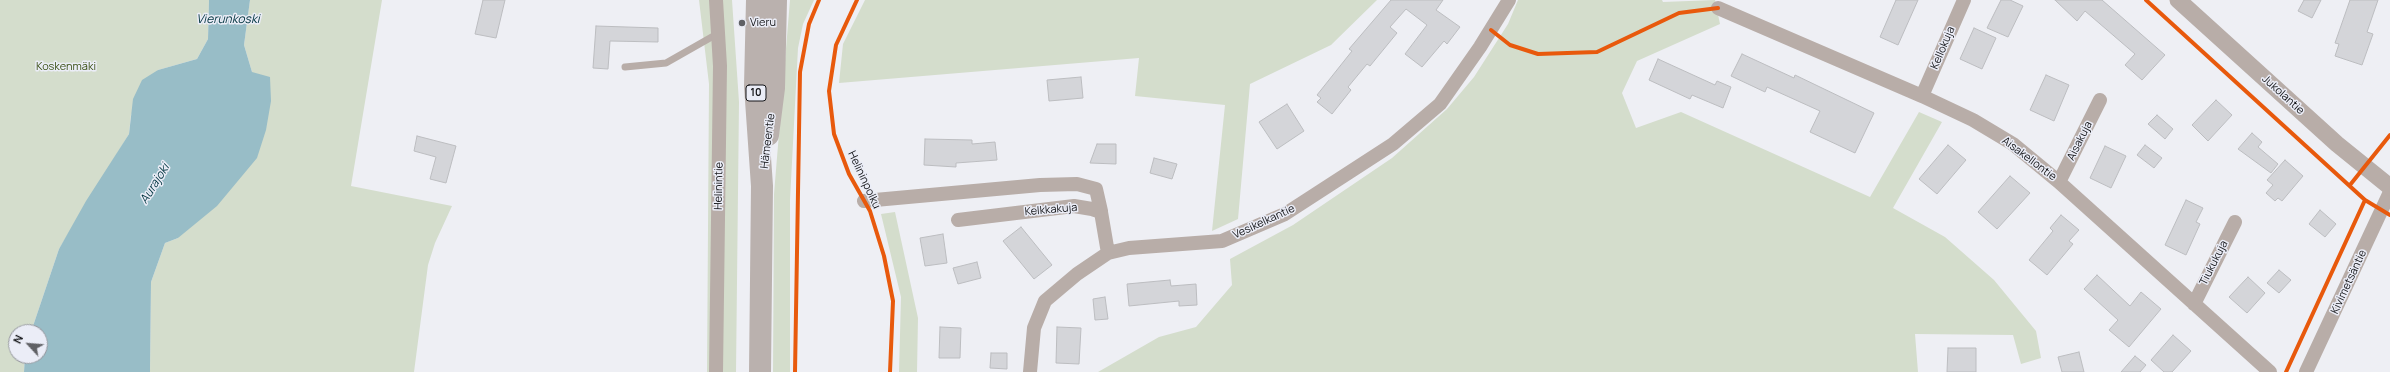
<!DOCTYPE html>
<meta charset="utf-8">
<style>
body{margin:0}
#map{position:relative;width:2390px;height:372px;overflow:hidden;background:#eeeff4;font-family:Manrope,sans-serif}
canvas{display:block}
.north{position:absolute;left:8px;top:324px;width:40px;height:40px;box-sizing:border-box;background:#ebedf7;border:1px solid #95979e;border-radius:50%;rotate:296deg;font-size:11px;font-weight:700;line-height:16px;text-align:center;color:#141518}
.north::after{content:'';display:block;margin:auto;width:14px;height:18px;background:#606165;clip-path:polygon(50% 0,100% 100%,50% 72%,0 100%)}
</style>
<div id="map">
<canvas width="2390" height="372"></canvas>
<div class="north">N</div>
</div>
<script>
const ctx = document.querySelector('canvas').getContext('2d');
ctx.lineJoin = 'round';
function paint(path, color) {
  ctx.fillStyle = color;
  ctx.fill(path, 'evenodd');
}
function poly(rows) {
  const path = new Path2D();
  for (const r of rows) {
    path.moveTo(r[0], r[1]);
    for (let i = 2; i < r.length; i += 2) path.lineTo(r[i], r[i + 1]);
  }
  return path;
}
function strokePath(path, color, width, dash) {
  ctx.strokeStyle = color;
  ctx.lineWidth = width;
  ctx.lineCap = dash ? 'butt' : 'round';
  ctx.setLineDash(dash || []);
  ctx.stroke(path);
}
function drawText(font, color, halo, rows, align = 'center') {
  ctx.font = font + ' Manrope,sans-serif';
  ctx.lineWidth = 3;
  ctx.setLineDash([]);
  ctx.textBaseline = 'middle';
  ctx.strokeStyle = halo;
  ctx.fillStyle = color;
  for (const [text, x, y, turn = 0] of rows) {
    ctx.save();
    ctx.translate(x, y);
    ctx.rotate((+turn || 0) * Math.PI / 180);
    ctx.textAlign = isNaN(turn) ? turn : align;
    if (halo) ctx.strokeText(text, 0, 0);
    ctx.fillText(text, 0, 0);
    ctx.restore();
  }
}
const green = poly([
 [0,0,209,0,208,39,197,59,158,70,131,115,129,134,59,249,31,332,16,332,16,356,25,356,24,372,0,372],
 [250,0,382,0,351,186,452,206,435,243,428,265,414,372,150,372,151,282,165,243,178,238,252,72,244,45],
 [699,0,732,0,739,102,736,372,707,372,709,84],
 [790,0,814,0,803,24,798,48,790,200,790,372,773,372,774,194],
 [865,0,1377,0,1331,45,1250,84,1238,219,1212,231,1225,105,1135,96,1139,58,839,83,843,44],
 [1518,0,1662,0,1663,2,1715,0,1720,24,1637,61,1622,93,1636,128,1681,112,1870,197,1919,112,1942,122,1893,208,1945,237,1994,280,2036,331,2041,358,2021,364,2013,335,1915,334,1918,372,1098,372,1159,337,1196,327,1232,285,1230,259,1293,225,1392,158,1447,109,1474,77,1508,24],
 [895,212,918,318,917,372,899,372,901,297,881,214]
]);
const water = poly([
 [209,0,250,0,244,45,252,72,270,77,271,101,266,130,257,158,217,206,178,238,165,243,151,282,150,372,24,372,25,356,40,356,40,332,31,332,59,249,86,201,129,134,133,99,142,80,158,70,197,59,208,39]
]);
const building = poly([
 [483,0,505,0,496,38,475,34,483,0],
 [1391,0,1443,0,1436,10,1460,27,1447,44,1444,41,1422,67,1405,54,1427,25,1406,9,1390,27,1397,33,1370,66,1367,64,1348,87,1351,90,1332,114,1317,102,1321,98,1317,95,1352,51,1349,49,1391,0],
 [1896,0,1918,0,1898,45,1880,37,1896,0],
 [2001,0,2010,0,2023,6,2008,37,1987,28,2001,0],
 [2055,0,2102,0,2165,55,2142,80,2125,65,2135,54,2085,11,2077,21,2055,0],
 [2304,0,2321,0,2312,18,2298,11,2304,0],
 [2350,0,2378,0,2367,32,2373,34,2362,65,2335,56,2339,44,2335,43,2350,0],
 [596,26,658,28,658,42,610,41,608,69,593,68,596,26],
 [1974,28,1996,38,1982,69,1960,59,1974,28],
 [1742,54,1794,78,1795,75,1874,113,1855,153,1810,132,1820,111,1767,87,1765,92,1731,76,1742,54],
 [1658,59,1715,85,1717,81,1731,87,1723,108,1692,95,1690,99,1649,80,1658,59],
 [2046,75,2069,85,2054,121,2030,110,2046,75],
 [1081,77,1083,98,1049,101,1047,80,1081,77],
 [2216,100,2232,115,2208,141,2192,125,2216,100],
 [1287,104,1304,131,1277,149,1259,122,1287,104],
 [2157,115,2173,129,2165,139,2148,124,2157,115],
 [2252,133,2262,142,2258,147,2278,164,2271,173,2238,149,2252,133],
 [417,136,456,146,446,183,430,179,436,157,414,151,417,136],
 [925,139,972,140,972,144,995,142,997,160,956,163,956,167,924,165,925,139],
 [1097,144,1116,144,1116,164,1090,163,1097,144],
 [1948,145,1966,160,1937,194,1919,179,1948,145],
 [2145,145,2162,158,2154,168,2137,155,2145,145],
 [2105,146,2126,156,2111,188,2090,178,2105,146],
 [1154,158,1177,164,1172,179,1150,173,1154,158],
 [2285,160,2303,176,2282,201,2278,198,2275,201,2266,193,2273,185,2267,180,2285,160],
 [2010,176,2030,193,1997,229,1978,212,2010,176],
 [2186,200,2203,208,2196,222,2200,224,2186,255,2165,245,2186,200],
 [2320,210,2336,224,2325,237,2309,224,2320,210],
 [2061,215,2079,230,2069,241,2073,244,2047,275,2029,260,2053,231,2050,228,2061,215],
 [1021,227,1052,265,1034,279,1003,241,1021,227],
 [943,234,947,263,925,266,920,238,943,234],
 [977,262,981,278,958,284,953,268,977,262],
 [2279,270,2291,280,2279,293,2267,283,2279,270],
 [2097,275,2130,306,2141,292,2161,309,2129,347,2109,330,2118,320,2084,289,2097,275],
 [2248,277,2265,293,2247,313,2229,297,2248,277],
 [1170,280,1171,286,1196,284,1197,305,1179,306,1179,301,1129,306,1127,284,1170,280],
 [1105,297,1108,319,1095,320,1093,299,1105,297],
 [940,327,961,328,960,358,939,358,940,327],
 [1057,327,1081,328,1079,364,1056,363,1057,327],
 [2173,335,2191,351,2172,372,2164,372,2151,360,2173,335],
 [1948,348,1976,348,1976,372,1947,372,1948,348],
 [2079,352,2084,372,2062,372,2058,357,2079,352],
 [991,353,1007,353,1007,369,990,368,991,353],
 [2135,356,2146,365,2140,372,2121,372,2135,356]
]);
const service = poly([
 [625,67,666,63,717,34]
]);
const minor = poly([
 [716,0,720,66,716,372],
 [1718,8,1922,96,1973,120,2013,144,2059,182,2270,372],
 [1922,96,1964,0],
 [2059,182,2100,100],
 [864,201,1040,185,1077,184,1096,189,1101,211],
 [958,220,1074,206,1092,209,1101,212,1108,253],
 [2194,304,2235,222],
 [1030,372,1034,328,1045,301,1077,274,1108,253,1129,248,1222,241,1285,214,1393,144,1440,104,1480,47,1509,0],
 [2306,372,2390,192]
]);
const tertiary = poly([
 [2178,0,2337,144,2390,187]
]);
const trunk = poly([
 [757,0,755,86,762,186,760,372],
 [768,135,774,88,776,0]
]);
const cycleway = poly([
 [857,0,836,45,829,91,834,134,849,174,870,211,884,256,893,301,890,372],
 [2146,0,2365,200,2390,215],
 [1491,30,1510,45,1538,54,1597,52,1679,13,1718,8],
 [2350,185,2390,135],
 [795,372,800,72,809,24,819,0],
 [2286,372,2365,200]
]);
const markers = [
 [742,23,4,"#606165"]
];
const shields = [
 [756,93,20]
];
const shieldNames = [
 ["10",756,93]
];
const poiNames = [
 ["Vieru",750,23]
];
const streetNames = [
 ["Kellokuja",1943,48,-67],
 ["Jukolantie",2283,95,42],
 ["Hämeentie",768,141,-83],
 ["Aisakuja",2080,141,-63],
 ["Aisakellontie",2029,159,37],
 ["Helininpolku",864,180,65],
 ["Helinintie",719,186,-89],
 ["Kelkkakuja",1051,210,-5],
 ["Vesikelkantie",1264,222,-25],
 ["Tiukukuja",2214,263,-63],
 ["Kivimetsäntie",2349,282,-65]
];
const parkNames = [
 ["Koskenmäki",66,67]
];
const waterNames = [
 ["Vierunkoski",228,20],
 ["Aurajoki",155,184,-58]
];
paint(green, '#d4ddcc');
paint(water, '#98bdc7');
paint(building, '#d4d5d9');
strokePath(building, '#bcbdc0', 1);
strokePath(service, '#b8ada8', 7);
strokePath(minor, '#b8ada8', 14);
strokePath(tertiary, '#b8ada8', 17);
strokePath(trunk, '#bab1ae', 22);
strokePath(cycleway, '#e8590c', 4);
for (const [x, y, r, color] of markers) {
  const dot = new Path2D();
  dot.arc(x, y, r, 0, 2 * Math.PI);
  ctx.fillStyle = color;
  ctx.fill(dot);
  strokePath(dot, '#ebedf7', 1.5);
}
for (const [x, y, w] of shields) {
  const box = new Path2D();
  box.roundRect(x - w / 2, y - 8, w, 16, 3);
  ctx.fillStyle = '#ebedf7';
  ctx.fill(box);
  strokePath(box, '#141518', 1);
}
drawText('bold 10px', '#141518', null, shieldNames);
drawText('11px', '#141518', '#ebedf7', poiNames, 'left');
drawText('11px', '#141518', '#ebedf7', streetNames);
drawText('11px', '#394f13', '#ebedf7', parkNames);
drawText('italic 12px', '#023540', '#ebedf7', waterNames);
</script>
